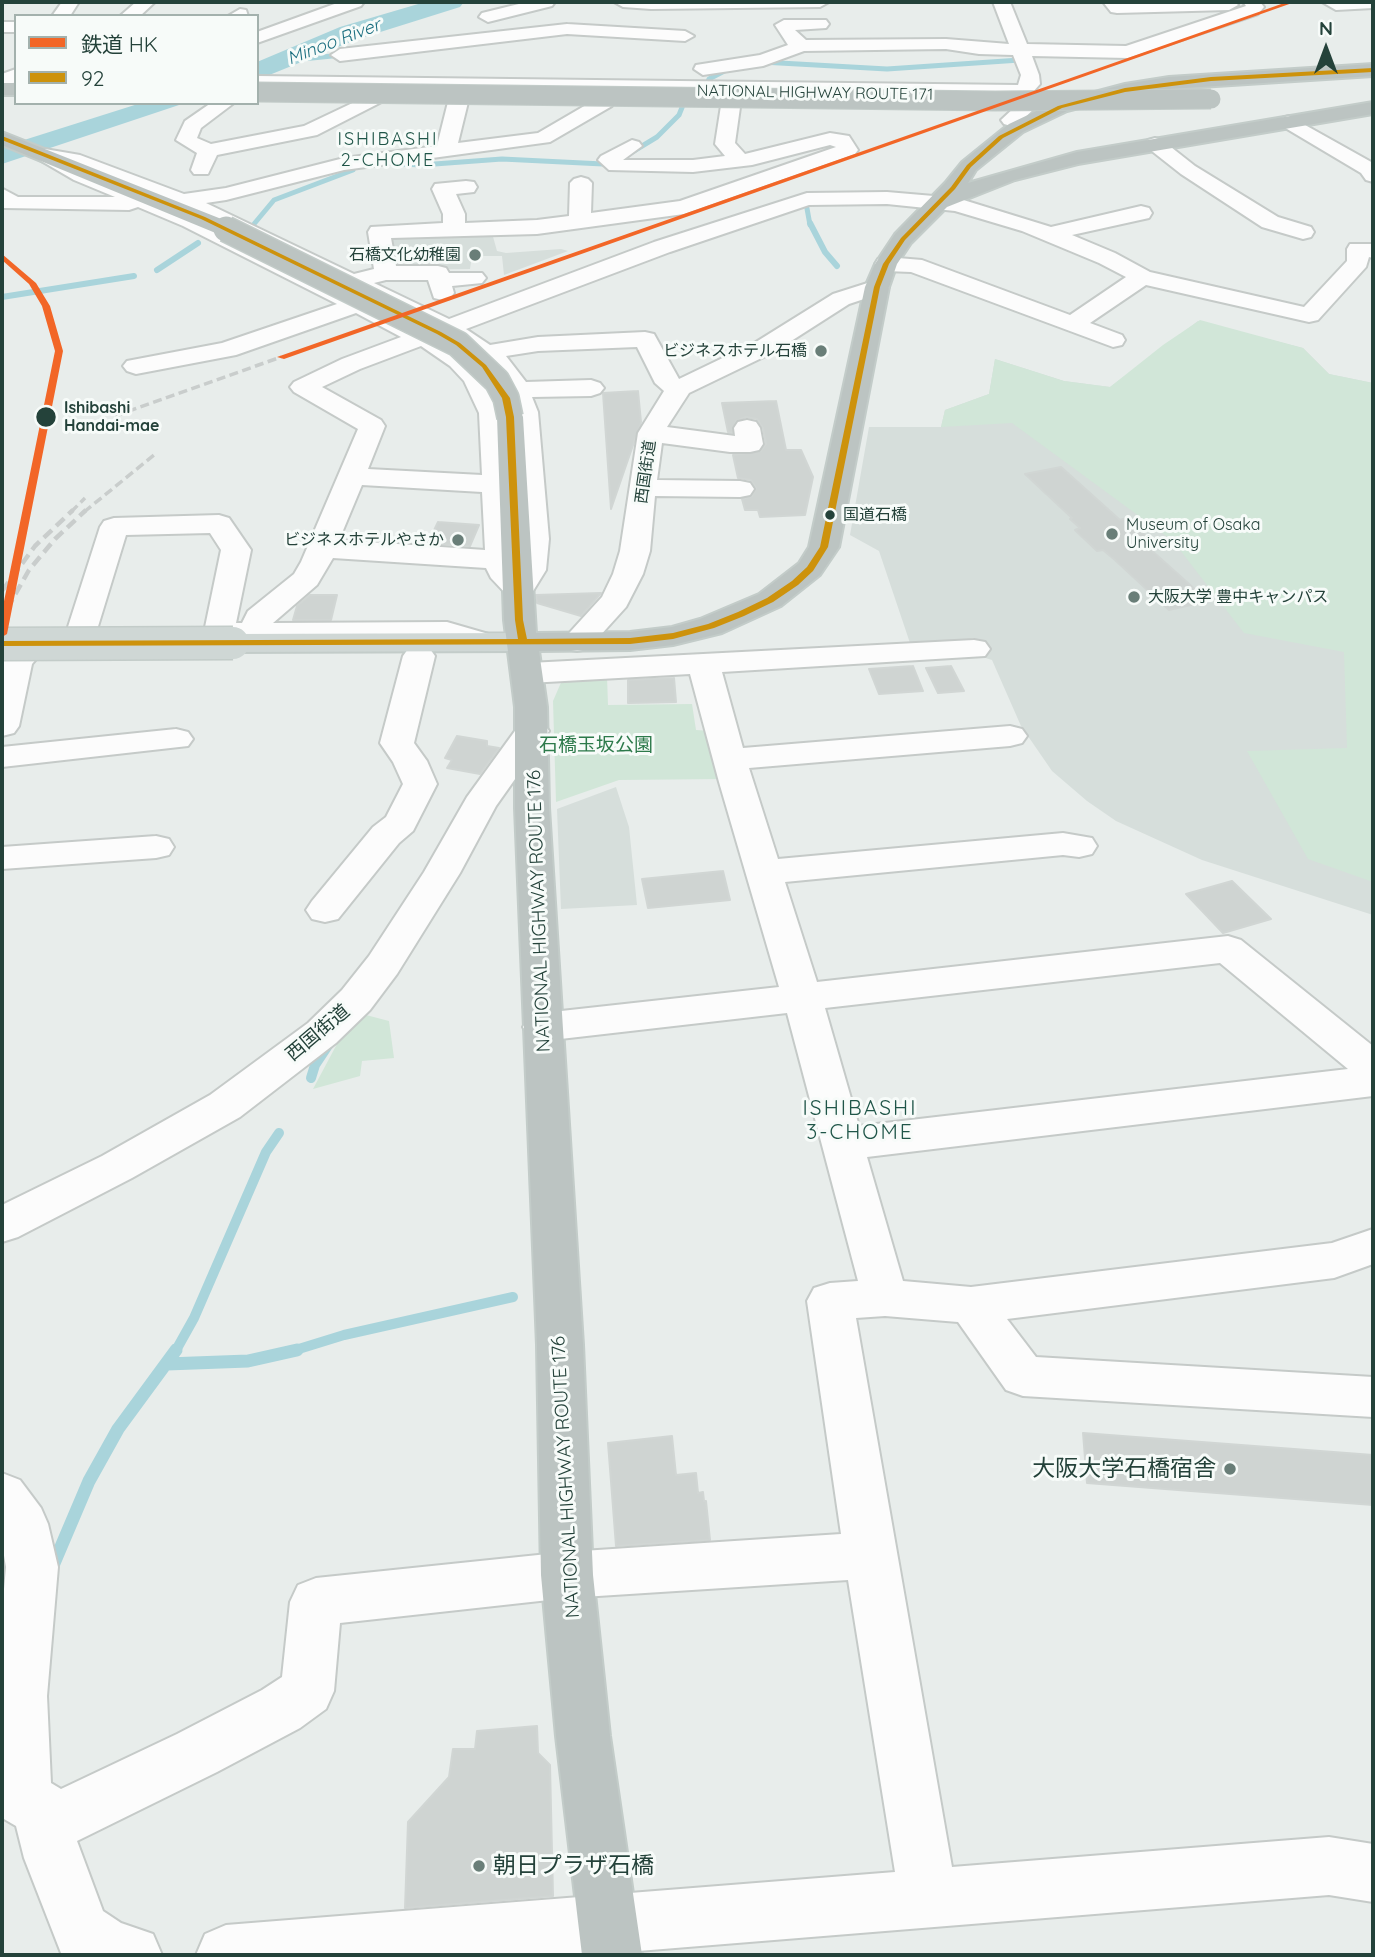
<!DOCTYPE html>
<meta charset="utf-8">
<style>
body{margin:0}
#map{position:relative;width:1375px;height:1957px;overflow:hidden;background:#e8edeb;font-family:Quicksand,"Noto Sans JP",sans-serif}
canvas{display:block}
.frame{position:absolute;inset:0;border:4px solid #24423a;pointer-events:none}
.legend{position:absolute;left:14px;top:14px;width:245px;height:91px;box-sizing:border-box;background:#f7fbf9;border:2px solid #a3b1ad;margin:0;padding:9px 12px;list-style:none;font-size:21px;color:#24423a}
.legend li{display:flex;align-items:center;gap:14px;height:35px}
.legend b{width:35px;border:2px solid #a3b1ad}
.north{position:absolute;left:1291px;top:14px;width:70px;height:70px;-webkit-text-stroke:5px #f7fbf9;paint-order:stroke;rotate:0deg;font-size:19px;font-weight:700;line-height:28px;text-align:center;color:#24423a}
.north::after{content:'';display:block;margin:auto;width:24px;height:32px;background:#24423a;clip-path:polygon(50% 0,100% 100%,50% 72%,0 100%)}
</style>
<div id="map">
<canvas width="1375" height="1957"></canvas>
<div class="frame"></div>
<ul class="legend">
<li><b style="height:9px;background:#f26627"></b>鉄道 HK</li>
<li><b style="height:9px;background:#cd920c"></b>92</li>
</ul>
<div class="north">N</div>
</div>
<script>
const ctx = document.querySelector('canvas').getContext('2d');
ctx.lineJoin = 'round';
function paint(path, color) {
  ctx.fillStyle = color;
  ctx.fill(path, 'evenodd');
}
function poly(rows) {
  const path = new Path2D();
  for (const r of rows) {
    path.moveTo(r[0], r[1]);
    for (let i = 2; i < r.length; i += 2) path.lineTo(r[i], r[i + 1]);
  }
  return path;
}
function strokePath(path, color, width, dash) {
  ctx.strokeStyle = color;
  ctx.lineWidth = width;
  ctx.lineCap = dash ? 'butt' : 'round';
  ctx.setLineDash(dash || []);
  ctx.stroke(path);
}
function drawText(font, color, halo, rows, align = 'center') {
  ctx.font = font + ' Quicksand,"Noto Sans JP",sans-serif';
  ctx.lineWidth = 6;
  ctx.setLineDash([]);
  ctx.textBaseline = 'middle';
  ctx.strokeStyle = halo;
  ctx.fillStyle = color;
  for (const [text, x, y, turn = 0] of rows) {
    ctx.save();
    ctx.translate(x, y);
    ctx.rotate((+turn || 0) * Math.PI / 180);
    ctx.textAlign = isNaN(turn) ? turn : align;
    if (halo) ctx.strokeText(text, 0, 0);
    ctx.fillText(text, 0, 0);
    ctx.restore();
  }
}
const built = poly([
 [492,233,497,251,506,253,561,249,568,251,504,275,502,256,472,256,470,269,397,270,385,234],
 [1198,321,1303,348,1329,374,1373,383,1373,915,1202,860,1116,821,1087,801,1052,771,1021,726,992,660,976,655,911,646,879,551,850,535,869,427,941,427,945,410,989,394,995,359,1064,381,1110,387],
 [616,787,629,827,637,905,561,909,557,809]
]);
const green = poly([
 [1200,320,1303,348,1329,374,1373,383,1373,882,1308,859,1247,751,1347,748,1344,652,1244,633,1173,541,1012,423,941,427,945,410,989,394,995,359,1064,381,1110,387,1163,345],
 [607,676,608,705,692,704,696,730,712,731,723,779,619,780,556,802,553,701,563,678],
 [366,1015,389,1021,394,1058,362,1061,360,1076,313,1089,338,1042]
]);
const water = poly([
 [141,103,185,103,2,164,2,147]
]);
const streamFar3 = poly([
 [282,61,332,56],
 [762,62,887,69,1020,60,1017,54],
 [707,83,709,79,732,67],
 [624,157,657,137,679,115,683,105],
 [384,163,421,165,502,159,603,164],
 [806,203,810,225],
 [254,224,274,200,353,170]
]);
const streamFar2 = poly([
 [810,223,825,252,837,266],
 [157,270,198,243],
 [2,297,134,276]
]);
const streamFar1 = poly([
 [311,1078,315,1065,329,1044],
 [175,1352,194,1318,266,1152,279,1133],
 [289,1352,344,1335,513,1297]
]);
const stream = poly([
 [167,1364,248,1361,297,1350],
 [52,1568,89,1481,118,1429,176,1350]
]);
const river = poly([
 [425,2,464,2,460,7,358,39,257,80,257,62,340,27,425,2]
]);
const building = poly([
 [638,391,641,422,611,509,603,393,638,391],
 [776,401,786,450,801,450,813,477,805,515,760,517,758,510,745,510,742,499,752,496,756,488,751,480,738,478,733,455,761,451,766,444,763,428,757,419,746,417,736,421,732,433,728,432,722,403,776,401],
 [1061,467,1120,520,1126,518,1149,539,1141,541,1208,601,1169,610,1115,560,1103,550,1097,551,1075,530,1080,528,1070,519,1072,518,1025,474,1061,467],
 [438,522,479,525,470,546,428,543,438,522],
 [601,593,581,616,537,603,536,595,601,593],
 [310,595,337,595,331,620,293,620,297,606,310,595],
 [913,666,923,691,879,694,869,669,913,666],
 [951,666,964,691,938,693,926,668,951,666],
 [674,678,676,702,628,703,628,680,674,678],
 [457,736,487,741,487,746,499,748,480,774,447,768,452,760,445,758,457,736],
 [723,871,730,900,648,908,642,879,723,871],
 [1232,881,1271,919,1223,933,1186,894,1232,881],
 [1083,1433,1373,1455,1373,1505,1087,1483,1083,1433],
 [672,1436,676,1475,696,1473,698,1493,703,1492,704,1501,706,1501,710,1540,616,1546,608,1443,672,1436],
 [537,1726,538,1753,550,1765,553,1896,405,1908,408,1822,449,1777,453,1749,475,1749,477,1731,537,1726]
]);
const minor = poly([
 [62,2,79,2,70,16,52,16,62,2],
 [136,2,155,2,140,16,120,16,136,2],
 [340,2,364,2,361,6,257,43,257,32,340,2],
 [527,2,555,2,552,6,488,22,479,17,482,13,527,2],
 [614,2,829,2,820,7,651,9,623,7,614,2],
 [993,2,1010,2,1027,44,1126,46,1246,6,1243,2,1260,2,1264,7,1258,14,1128,58,1032,56,1039,75,1040,84,1033,92,1036,107,1018,124,1011,126,1004,124,1001,120,1016,106,1014,97,742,93,735,143,745,154,830,133,849,136,858,150,855,154,684,214,537,234,391,238,396,266,438,266,446,268,449,273,482,273,486,278,482,283,452,286,454,293,450,298,442,300,434,298,428,280,386,280,374,283,449,319,654,242,807,193,887,192,957,198,1051,227,1141,206,1149,208,1152,213,1149,218,1072,235,1115,253,1150,272,1304,307,1347,261,1347,249,1350,244,1373,244,1373,258,1369,257,1366,267,1318,320,1309,322,1146,285,1090,323,1122,335,1125,340,1122,345,1113,347,911,272,886,271,878,269,875,264,878,259,886,257,922,260,1070,315,1126,277,1099,263,1022,231,955,211,887,204,809,205,670,252,466,329,490,345,538,337,645,332,654,334,679,379,756,342,833,294,877,280,885,282,889,287,885,292,849,304,774,352,689,393,667,427,735,436,734,428,738,422,747,420,756,422,760,428,763,444,759,450,750,452,730,452,662,443,657,480,740,481,750,483,754,489,750,495,740,497,655,496,650,551,643,574,626,607,588,649,577,651,566,649,561,642,602,597,613,574,620,551,638,433,664,391,655,383,637,347,538,351,506,356,526,382,591,380,600,383,604,388,600,393,591,396,532,397,538,412,549,539,546,570,530,596,519,599,508,596,491,578,486,568,333,558,317,585,273,623,447,622,492,635,497,642,492,649,481,651,444,640,219,641,208,639,204,632,221,550,210,533,126,535,96,633,92,640,81,642,70,640,66,633,100,527,104,521,114,518,219,515,229,518,251,550,236,623,242,623,248,611,294,574,301,562,358,429,294,392,290,387,294,382,342,359,401,337,356,313,236,355,136,374,127,371,123,366,127,361,222,343,337,304,183,226,138,207,129,210,4,208,2,205,3,189,18,197,115,197,74,180,38,159,35,155,38,151,45,149,80,155,184,194,226,188,344,158,437,146,449,98,459,92,469,98,458,143,538,133,598,98,602,92,407,89,317,135,217,155,208,174,194,174,191,170,197,153,176,140,185,121,211,103,234,103,201,128,197,138,211,144,304,126,382,89,257,88,257,76,1018,85,1021,75,1013,55,979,54,946,49,804,51,763,66,703,75,694,69,696,65,760,55,788,45,775,25,784,20,826,20,829,24,826,28,795,30,806,40,946,39,1009,44,993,2],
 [621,92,723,93,715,144,725,156,693,160,623,160,642,146,639,142,632,140,601,156,598,160,609,170,693,172,752,165,830,145,836,147,680,201,591,213,592,183,588,179,581,177,574,179,570,183,569,216,537,220,465,223,465,214,456,194,474,192,477,187,474,182,466,181,435,184,432,189,443,214,443,223,371,227,368,232,374,269,354,274,206,203,226,200,344,170,550,142,612,106,621,92],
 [107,179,179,207,363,295,359,296,199,216,107,179],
 [379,303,427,327,423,328,378,306,379,303],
 [445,337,467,351,463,352,442,338,445,337],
 [421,346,450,366,464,381,479,413,482,475,368,469,385,426,381,420,322,387,360,369,421,346],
 [483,362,503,386,512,412,521,539,516,570,505,413,488,378,476,364,483,362],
 [362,485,482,492,485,550,339,540,362,485],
 [1103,2,1235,2,1238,5,1229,10,1117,13,1111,12,1103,2],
 [1322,2,1373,2,1373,8,1336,10,1322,2],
 [240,9,246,10,248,16,228,16,240,9],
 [2,22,16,22,16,32,2,32,2,22],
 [567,24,685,31,694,36,685,41,567,34,340,61,331,55,340,49,567,24],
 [16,69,16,82,2,87,2,74,16,69],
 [1289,116,1373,163,1373,182,1366,180,1361,173,1282,126,1279,122,1282,118,1289,116],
 [1155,138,1162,140,1195,166,1278,217,1311,227,1314,232,1311,237,1303,239,1262,227,1181,174,1148,148,1145,144,1148,140,1155,138],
 [29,640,40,642,45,649,32,664,19,726,14,733,2,736,2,661,18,642,29,640],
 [974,640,985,642,990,649,985,656,722,672,743,748,1010,726,1022,729,1027,736,1022,743,1010,746,749,768,778,859,1063,833,1092,838,1097,846,1092,854,1079,857,1063,855,785,882,817,982,1228,936,1241,940,1373,1046,1373,1096,867,1157,903,1281,971,1287,1332,1243,1373,1229,1373,1264,1334,1278,1007,1319,1036,1357,1373,1377,1373,1417,1023,1396,1006,1390,958,1322,885,1316,856,1318,952,1867,1329,1837,1373,1844,1373,1902,1329,1895,589,1955,196,1955,205,1934,226,1925,895,1872,848,1580,567,1598,340,1623,334,1691,326,1709,300,1728,217,1772,77,1841,103,1911,121,1923,153,1934,162,1955,64,1955,61,1953,24,1858,16,1826,4,1819,2,1813,2,1611,6,1567,2,1544,2,1473,20,1480,41,1508,48,1524,58,1567,47,1696,51,1783,61,1789,177,1734,262,1690,282,1677,290,1602,298,1585,316,1578,567,1552,841,1534,807,1301,814,1288,830,1283,858,1281,787,1013,543,1041,529,1037,523,1027,529,1017,543,1013,779,987,719,782,690,674,529,683,518,680,513,673,518,666,529,663,974,640],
 [1220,963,1348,1069,859,1126,825,1008,1220,963],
 [419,647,430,649,435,656,414,743,427,761,437,784,413,831,399,843,338,919,325,922,312,919,306,910,312,901,373,827,386,817,403,784,393,762,380,743,403,656,408,649,419,647],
 [532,721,544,724,549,731,496,806,460,873,397,974,370,1010,336,1043,240,1117,132,1178,18,1237,2,1242,2,1205,102,1156,210,1095,308,1023,342,990,369,956,424,872,467,797,520,724,532,721],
 [176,729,188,732,193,739,188,746,2,767,2,747,176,729],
 [156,836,169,839,174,847,169,855,156,858,2,869,2,847,156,836]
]);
const major = poly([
 [523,633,534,635,539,642,534,649,523,651,233,652,222,650,217,643,222,636,233,634,523,633]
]);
const highway = poly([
 [1373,64,1373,76,1169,89,1126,96,1067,111,1023,132,976,170,968,183,1077,152,1373,102,1373,114,1078,164,1015,180,947,207,911,243,897,264,889,287,839,547,820,575,781,606,722,633,673,645,630,650,539,651,547,707,549,808,583,1345,593,1575,610,1736,642,1955,582,1955,556,1736,541,1575,537,1345,515,808,515,707,504,620,497,417,501,411,510,409,519,411,523,417,536,633,630,632,672,627,700,619,759,594,799,563,809,547,865,287,875,264,895,234,945,183,962,162,1009,124,1053,103,1125,84,1169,77,1373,64],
 [2,83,16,83,16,95,2,95,2,83],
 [2,132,234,224,237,229,234,234,218,234,2,145,2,132]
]);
const railFar1 = poly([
 [115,416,281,357],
 [71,512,85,498],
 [84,512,154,455]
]);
const rail = poly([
 [2,591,35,546,73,510],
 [7,609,29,570,55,539,86,510]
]);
const majorBridge = poly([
 [2,644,233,643]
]);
const highwayBridgeFar1 = poly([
 [257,92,995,101,1211,99]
]);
const highwayBridge = poly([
 [226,229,458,344,497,381,506,398,510,417]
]);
const bus1 = poly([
 [1373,68,1373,72,1211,81,1125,92,1062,108,1003,138,971,167,955,189,905,240,889,264,880,287,828,547,813,571,798,585,773,602,744,616,714,628,673,639,630,644,2,646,2,641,518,639,515,620,506,417,502,398,482,367,456,345,437,334,201,219,2,140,2,136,205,217,441,332,460,343,486,365,510,398,514,417,523,620,527,639,630,638,673,633,708,624,738,612,767,598,792,581,807,567,820,547,874,287,883,264,901,238,951,187,967,165,999,136,1058,106,1125,88,1211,77,1373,68]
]);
const rail1 = poly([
 [1287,2,1295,2,284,359,277,357,1287,2],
 [2,254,36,283,50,306,63,351,7,634,2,637,2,611,55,351,42,306,29,284,2,260,2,254]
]);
const markers = [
 [475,255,7,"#697e78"],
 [821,351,7,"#697e78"],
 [46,417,11,"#24423a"],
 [830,515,6,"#24423a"],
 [1112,534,7,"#697e78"],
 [458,540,7,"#697e78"],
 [1134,597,7,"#697e78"],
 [1230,1469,7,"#697e78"],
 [479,1866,7,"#697e78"]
];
const farStreetnames = [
 ["NATIONAL HIGHWAY ROUTE 171",815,93,1],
 ["西国街道",646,472,-82]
];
const farPoinames = [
 ["石橋文化幼稚園",461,255],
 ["ビジネスホテル石橋",807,351],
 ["Museum of Osaka",1126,525,"left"],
 ["University",1126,543,"left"],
 ["ビジネスホテルやさか",444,540],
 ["大阪大学 豊中キャンパス",1148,597,"left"]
];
const farStopnames = [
 ["Ishibashi",64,408],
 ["Handai-mae",64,426]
];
const farBusnames = [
 ["国道石橋",843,515]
];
const farWaternames = [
 ["Minoo River",334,42,-21]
];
const farNeighbourhoodnames = [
 ["ISHIBASHI",388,140],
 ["2-CHOME",388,161]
];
const parkNames = [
 ["石橋玉坂公園",596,745]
];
const streetNames = [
 ["NATIONAL HIGHWAY ROUTE 176",539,911,-92],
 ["西国街道",318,1033,-40],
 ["NATIONAL HIGHWAY ROUTE 176",566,1477,-93]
];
const neighbourhoodNames = [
 ["ISHIBASHI",860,1109],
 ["3-CHOME",860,1133]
];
const nearPoinames = [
 ["大阪大学石橋宿舎",1216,1469],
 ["朝日プラザ石橋",493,1866,"left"]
];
paint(built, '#d6dedb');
paint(green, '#d1e6d8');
paint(water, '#a9d4db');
strokePath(streamFar3, '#a9d4db', 5);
strokePath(streamFar2, '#a9d4db', 6);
strokePath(streamFar1, '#a9d4db', 10);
strokePath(stream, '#a9d4db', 13);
paint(river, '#a9d4db');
paint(building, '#cfd4d2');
strokePath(building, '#d1d6d4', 2);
strokePath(minor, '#c5cac8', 4);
strokePath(major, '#c3ccc9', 4);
strokePath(highway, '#c3ccc9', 4);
paint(minor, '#fcfcfc');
paint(major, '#cfd7d5');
paint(highway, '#bcc4c2');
strokePath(railFar1, '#c9cdcc', 3.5, [9, 4.5]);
strokePath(rail, '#c9cdcc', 4.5, [11, 6]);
strokePath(majorBridge, '#c3ccc9', 35, []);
strokePath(highwayBridgeFar1, '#c3ccc9', 21, []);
strokePath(highwayBridge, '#c3ccc9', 28, []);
strokePath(majorBridge, '#cfd7d5', 32);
strokePath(highwayBridgeFar1, '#bcc4c2', 19);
strokePath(highwayBridge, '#bcc4c2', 25);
paint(bus1, '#cd920c');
paint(rail1, '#f26627');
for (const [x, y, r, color] of markers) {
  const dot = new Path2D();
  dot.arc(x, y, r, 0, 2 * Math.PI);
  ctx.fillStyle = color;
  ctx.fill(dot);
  strokePath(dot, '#f7fbf9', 2.5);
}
drawText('16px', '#24423a', '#f7fbf9', farStreetnames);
drawText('16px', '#24423a', '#f7fbf9', farPoinames, 'right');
drawText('bold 16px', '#24423a', '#f7fbf9', farStopnames, 'left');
drawText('16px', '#24423a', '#f7fbf9', farBusnames, 'left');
drawText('italic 18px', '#1c6f80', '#f7fbf9', farWaternames);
ctx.letterSpacing = '2px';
drawText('18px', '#1f5548', '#f7fbf9', farNeighbourhoodnames);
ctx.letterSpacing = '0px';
drawText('19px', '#2d7a4b', '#f7fbf9', parkNames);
drawText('19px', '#24423a', '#f7fbf9', streetNames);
ctx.letterSpacing = '2px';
drawText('21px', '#1f5548', '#f7fbf9', neighbourhoodNames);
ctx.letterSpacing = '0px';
drawText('23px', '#24423a', '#f7fbf9', nearPoinames, 'right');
</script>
